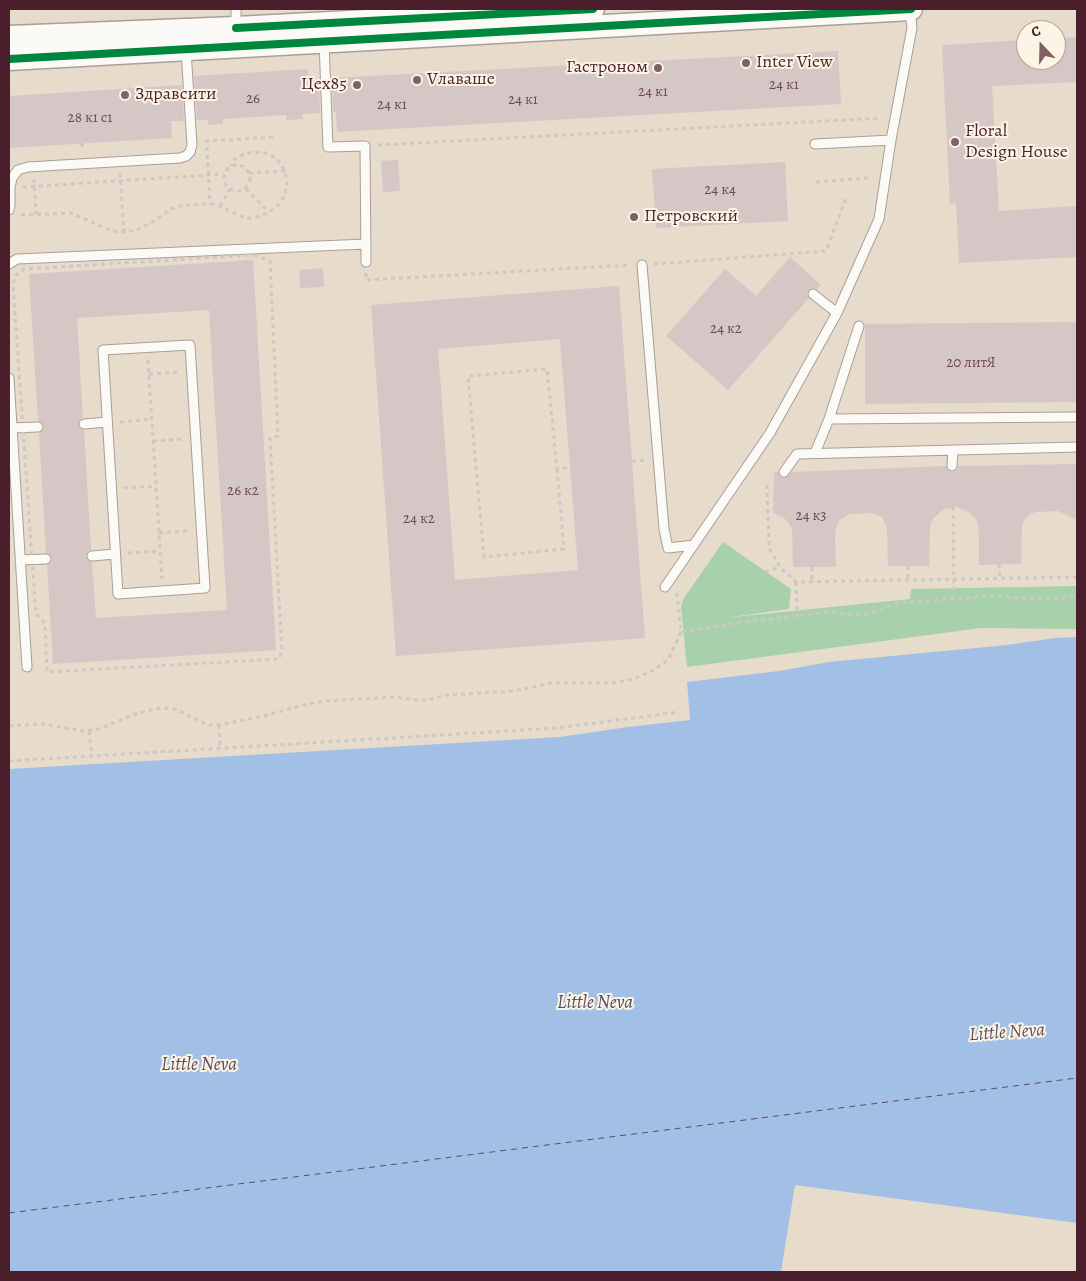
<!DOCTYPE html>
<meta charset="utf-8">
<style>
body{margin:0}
#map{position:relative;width:1086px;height:1281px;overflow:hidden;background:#e7dbcb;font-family:Alegreya,serif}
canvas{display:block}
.frame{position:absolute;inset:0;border:10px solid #4a1f2b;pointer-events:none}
.north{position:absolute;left:1016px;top:20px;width:50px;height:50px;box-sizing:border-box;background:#fcf5e5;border:1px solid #b59f9b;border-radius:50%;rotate:339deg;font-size:14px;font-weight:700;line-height:20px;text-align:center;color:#4a1f2b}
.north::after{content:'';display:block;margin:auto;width:18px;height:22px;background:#816163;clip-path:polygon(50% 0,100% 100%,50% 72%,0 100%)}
</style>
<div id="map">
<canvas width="1086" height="1281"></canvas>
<div class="frame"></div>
<div class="north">С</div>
</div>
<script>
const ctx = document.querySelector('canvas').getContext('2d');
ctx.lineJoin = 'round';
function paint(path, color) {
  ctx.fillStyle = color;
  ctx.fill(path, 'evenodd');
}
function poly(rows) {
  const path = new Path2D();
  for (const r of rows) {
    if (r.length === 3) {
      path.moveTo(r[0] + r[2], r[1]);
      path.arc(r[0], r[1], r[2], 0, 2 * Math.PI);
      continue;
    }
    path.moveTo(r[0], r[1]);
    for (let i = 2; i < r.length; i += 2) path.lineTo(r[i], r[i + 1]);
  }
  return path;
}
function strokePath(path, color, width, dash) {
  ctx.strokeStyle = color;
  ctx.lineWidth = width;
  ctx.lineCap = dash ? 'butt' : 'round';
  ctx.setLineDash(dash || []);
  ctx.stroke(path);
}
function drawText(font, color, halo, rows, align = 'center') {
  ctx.font = font + ' Alegreya,serif';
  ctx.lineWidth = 4;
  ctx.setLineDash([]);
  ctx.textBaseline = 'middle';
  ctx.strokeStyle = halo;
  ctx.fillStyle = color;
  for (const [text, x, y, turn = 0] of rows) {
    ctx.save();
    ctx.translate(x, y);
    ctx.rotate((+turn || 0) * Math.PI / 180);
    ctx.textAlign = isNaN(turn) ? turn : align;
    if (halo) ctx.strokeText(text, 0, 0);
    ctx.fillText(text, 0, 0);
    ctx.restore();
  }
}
const green = poly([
 [723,542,791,589,789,609,724,618,910,599,911,589,1077,586,1077,629,981,628,687,667,681,606,684,598]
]);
const water = poly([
 [1077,637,1077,1223,795,1185,781,1272,618,1272,600,1271,563,1272,9,1272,9,769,560,737,628,727,690,720,687,682,779,671,829,662,1007,645,1055,638]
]);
const ferry = poly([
 [9,1213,1077,1078]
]);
const building = poly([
 [1077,37,1077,82,992,86,999,211,1077,206,1077,257,959,263,956,203,950,204,942,45,1026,40,1026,60,1056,60,1056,39],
 [838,51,841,104,337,132,336,112,333,112,332,78],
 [308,69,309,80,319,79,320,113,302,114,303,119,287,120,286,115,223,119,223,124,208,125,208,120,197,120,194,76],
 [182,85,184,121,171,121,172,138,9,148,9,96],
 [398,160,400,191,383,192,381,161],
 [785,162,788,221,656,228,652,169],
 [790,257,821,285,817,289,813,288,808,290,807,294,809,298,728,390,666,336,725,269,756,296],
 [253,260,276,650,53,664,47,565,51,562,52,558,49,554,46,553,39,433,43,430,44,426,41,422,38,421,29,274],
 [209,310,227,610,96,618,92,562,87,560,86,556,88,551,91,550,84,430,79,428,78,424,80,419,83,418,77,318],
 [323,268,324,287,300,288,299,270],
 [619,286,645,638,396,656,371,305],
 [560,339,578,570,455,580,438,349],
 [1077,322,1077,402,865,404,865,324],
 [1077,464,1077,520,1058,511,1036,512,1030,514,1025,519,1022,525,1021,564,979,565,979,534,977,521,969,512,956,507,942,510,932,520,930,528,929,566,888,566,887,528,882,517,872,513,849,514,839,521,836,528,835,535,836,567,793,567,792,529,788,522,784,518,773,513,774,473,778,472,780,477,784,478,787,477,792,472,946,466,948,471,952,472,957,470,958,466]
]);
const path = poly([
 [205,141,276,137],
 [82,143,82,150],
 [378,145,881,118],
 [207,147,210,204],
 [237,178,13],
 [120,173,124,232],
 [249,173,285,171],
 [34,179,36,214],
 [816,182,869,178],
 [23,187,224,174],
 [246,189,269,212],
 [220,206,230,189],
 [21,215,71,213,112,231,124,232,137,230,151,223,171,209,183,205,210,204,220,206,240,216,250,218,260,216,269,212,277,206,283,199,286,190,287,181,285,171,280,163,272,156,263,152,253,152,244,154,235,159,231,166],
 [254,255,270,261,278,436,270,438,282,651,279,659,47,672,45,623,36,614,13,285,15,276,24,269,254,255],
 [654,264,826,251,846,198],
 [366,273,366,280,630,265],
 [148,360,162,579],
 [149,374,179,372],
 [120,422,152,419],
 [153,441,183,439],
 [632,461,646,460],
 [557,469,564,549,484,557,468,376,547,369,557,469,570,467],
 [767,485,769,548,780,567,796,582,1077,577],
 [124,488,156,486],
 [953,507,954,598],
 [159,533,188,531],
 [128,553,160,551],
 [999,564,1000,578],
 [908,566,908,580],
 [812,567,812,581],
 [765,572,780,567],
 [796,582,797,616],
 [677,593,681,632,737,623,829,612,862,615,899,603,988,596,1050,599,1077,596],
 [219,725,220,749],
 [9,726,43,724,83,731,96,730,138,713,160,708,175,709,208,725,219,725,264,716,307,704,326,701,394,697,416,700,428,700,447,695,514,691,551,683,612,683,633,679,650,672,668,660,681,632],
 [89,731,92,756],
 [9,761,557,728,679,712]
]);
const service = poly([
 [236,9,236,29],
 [324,42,328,147,365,146,366,262],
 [815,144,891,140],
 [9,210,10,205,10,188,12,178,18,170,28,167,180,158,186,156,190,152,192,145,186,50],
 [9,264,17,259,366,244],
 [642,265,664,529,668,548,694,545],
 [813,294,837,313],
 [190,345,205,588,118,594,103,350,190,345],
 [9,378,27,667],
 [829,419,1077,417],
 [84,424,107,422],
 [12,428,38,427],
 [815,453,829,419,859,326],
 [952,466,953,450],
 [784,472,797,454,1077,447],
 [92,556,115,554],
 [20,560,46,559],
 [665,587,770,433,837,313,879,219,891,140,912,28,910,9]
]);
const tertiary = poly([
 [9,37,236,28,593,9],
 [9,59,911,9]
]);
const cycleway = poly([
 [236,28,593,9],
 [9,59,911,9]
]);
const markers = [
 [746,63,5,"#816163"],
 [658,68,5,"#816163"],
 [417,80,5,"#816163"],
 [357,85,5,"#816163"],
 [125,95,5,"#816163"],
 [955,142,5,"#816163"],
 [634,217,5,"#816163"]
];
const numberNames = [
 ["24 к1",784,85],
 ["24 к1",653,92],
 ["26",253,99],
 ["24 к1",523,100],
 ["24 к1",392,105],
 ["28 к1 с1",90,118],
 ["24 к4",720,190],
 ["24 к2",726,329],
 ["20 литЯ",971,363],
 ["26 к2",243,491],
 ["24 к3",811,516],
 ["24 к2",419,519]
];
const poiNames = [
 ["Inter View",756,63],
 ["Гастроном",648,68,"right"],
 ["Vлаваше",427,80],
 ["Цех85",347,85,"right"],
 ["Здравсити",135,95],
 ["Floral",965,132],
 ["Design House",965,153],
 ["Петровский",644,217]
];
const waterNames = [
 ["Little Neva",595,1003],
 ["Little Neva",1007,1033,-4],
 ["Little Neva",199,1065]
];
paint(green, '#a6d1aa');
paint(water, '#a2c0e5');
strokePath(ferry, '#5b4c66', 1, [6, 5]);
paint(building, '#d5c7c6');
strokePath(service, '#aa9e96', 11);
strokePath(tertiary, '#aa9e96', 25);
strokePath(path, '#cec7c5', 3, [4, 4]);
strokePath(service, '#fbfaf7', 9);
strokePath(tertiary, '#fbfaf7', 22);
strokePath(cycleway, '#00873e', 8);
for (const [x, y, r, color] of markers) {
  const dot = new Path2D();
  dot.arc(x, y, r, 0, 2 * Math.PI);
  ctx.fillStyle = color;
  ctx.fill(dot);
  strokePath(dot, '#fcf5e5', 2);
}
drawText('15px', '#6d4952', null, numberNames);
drawText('18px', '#4a1f2b', '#fcf5e5', poiNames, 'left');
drawText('italic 19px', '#5b4c66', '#fcf5e5', waterNames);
</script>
